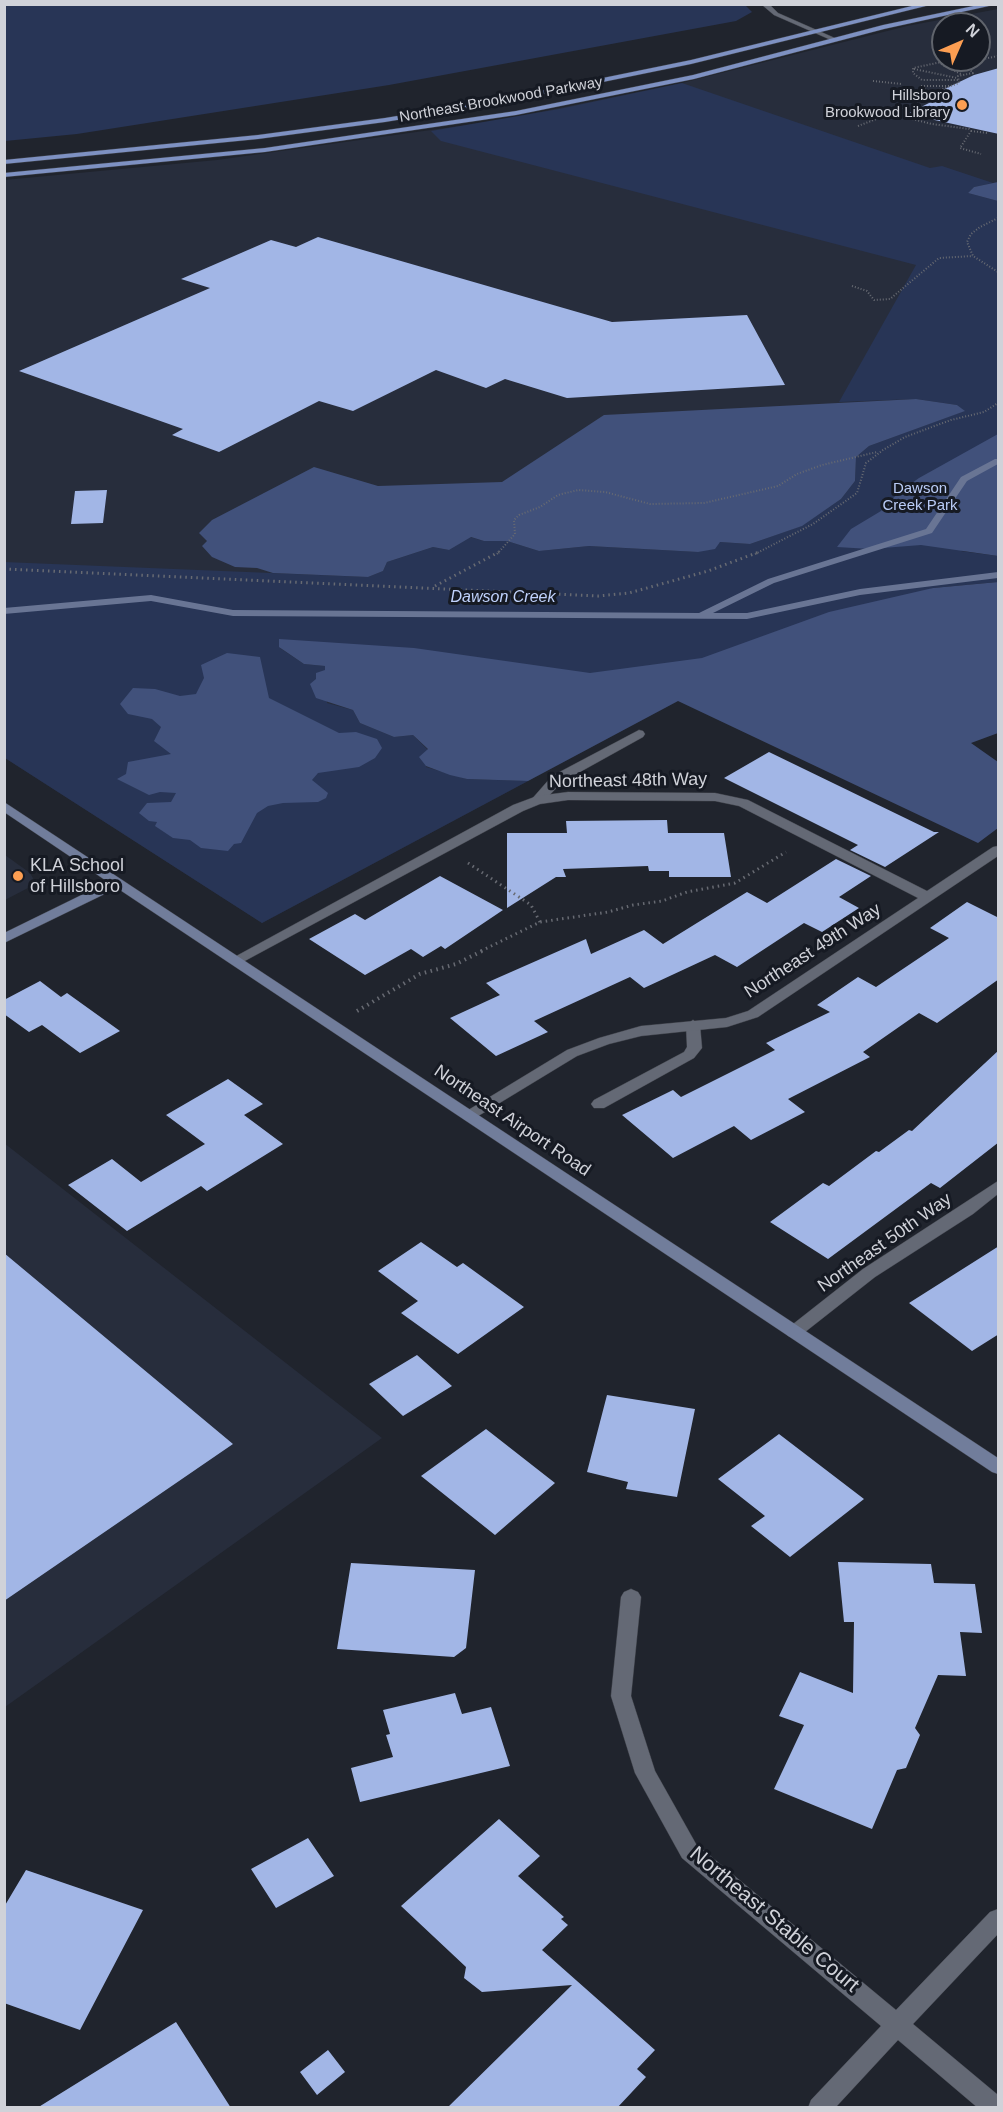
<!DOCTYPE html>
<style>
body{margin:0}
#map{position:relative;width:1003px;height:2112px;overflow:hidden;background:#20242d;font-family:Arial,sans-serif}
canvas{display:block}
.frame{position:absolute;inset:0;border:6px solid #d0d2d9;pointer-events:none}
.north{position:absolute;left:931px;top:12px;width:60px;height:60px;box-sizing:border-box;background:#161a23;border:2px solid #60646c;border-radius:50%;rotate:45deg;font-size:16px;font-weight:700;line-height:24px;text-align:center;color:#d0d2d9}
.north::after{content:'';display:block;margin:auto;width:21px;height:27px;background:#fc9e52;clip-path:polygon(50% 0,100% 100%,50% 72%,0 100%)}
</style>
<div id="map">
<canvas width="1003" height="2112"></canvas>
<div class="frame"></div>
<div class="north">N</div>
</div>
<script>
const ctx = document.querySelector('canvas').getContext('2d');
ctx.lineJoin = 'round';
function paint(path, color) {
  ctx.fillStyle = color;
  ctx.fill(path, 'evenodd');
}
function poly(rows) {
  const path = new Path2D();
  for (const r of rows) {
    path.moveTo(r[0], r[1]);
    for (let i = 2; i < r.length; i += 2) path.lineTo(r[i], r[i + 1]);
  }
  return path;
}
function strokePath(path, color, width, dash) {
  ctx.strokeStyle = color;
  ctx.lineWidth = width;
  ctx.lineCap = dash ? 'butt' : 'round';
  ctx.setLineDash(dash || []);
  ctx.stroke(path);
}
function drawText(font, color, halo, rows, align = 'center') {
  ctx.font = font + ' Arial,sans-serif';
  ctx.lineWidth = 6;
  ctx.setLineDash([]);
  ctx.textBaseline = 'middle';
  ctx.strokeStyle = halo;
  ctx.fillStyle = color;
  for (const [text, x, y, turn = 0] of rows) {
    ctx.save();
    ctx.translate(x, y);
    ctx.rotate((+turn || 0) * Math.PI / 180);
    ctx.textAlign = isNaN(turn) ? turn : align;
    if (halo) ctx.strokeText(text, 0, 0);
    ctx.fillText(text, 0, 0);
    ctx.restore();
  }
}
const built = poly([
 [998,9,998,530,262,923,5,758,4,180,217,160,495,121,682,83,907,26],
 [943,24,979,24,979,60,943,60],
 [5,855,30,873,34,880,28,888,5,900],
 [4,1143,382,1438,5,1707,4,1707]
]);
const green = poly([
 [744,4,752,12,736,21,389,85,77,134,5,141,5,5],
 [682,83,930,168,942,166,993,183,974,187,968,193,998,201,998,530,961,551,998,556,998,582,933,588,726,675,577,686,280,648,304,664,325,666,327,703,353,710,360,723,394,737,413,735,428,750,426,767,467,779,528,781,262,923,5,758,4,562,368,577,383,571,387,562,433,547,449,550,470,537,484,541,507,541,539,551,589,546,698,552,720,542,750,544,801,526,841,499,855,481,856,457,869,446,964,411,957,405,916,399,839,402,916,265,441,141,431,131,559,109]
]);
const forest = poly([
 [998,182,998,201,968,193,974,187],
 [916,399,957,405,965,411,869,446,856,457,855,481,841,499,802,526,750,544,720,542,715,549,698,552,589,546,539,551,507,541,484,541,471,537,449,550,433,547,387,562,383,571,368,577,273,573,257,568,235,567,212,557,202,546,207,541,199,533,212,520,314,467,378,486,502,482,604,415],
 [998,434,998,556,921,545,870,549,837,547,851,529,881,511,898,493,919,478],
 [998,582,998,733,971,743,998,762,998,828,978,843,678,701,528,781,467,779,450,775,426,766,419,757,428,749,413,735,394,737,360,723,353,710,316,698,310,684,316,679,316,673,325,670,325,666,304,664,279,647,279,639,414,648,590,673,702,658,829,612,933,588],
 [227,653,260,657,269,698,339,733,356,732,377,739,382,748,375,758,359,767,318,773,312,780,328,793,326,798,318,802,283,803,268,806,257,813,241,843,234,844,228,851,201,848,190,840,173,838,155,826,157,822,149,821,139,813,147,803,171,802,176,793,160,792,149,795,117,779,126,774,128,762,171,754,154,741,161,727,152,719,128,714,120,704,133,688,155,689,180,696,196,694,204,678,201,665]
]);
const stream = poly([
 [995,459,998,459,998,464,967,481,932,533,774,583,713,613,747,613,860,589,998,572,998,578,860,595,747,619,233,616,151,601,4,614,4,608,151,595,233,610,699,613,768,579,926,529,961,477,995,459]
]);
const building = poly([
 [999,68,999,134,907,114,943,96,934,94,974,75],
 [318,237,612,322,747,315,785,385,567,398,505,379,486,388,436,370,353,411,319,401,219,452,172,435,183,429,19,371,210,288,181,279,271,240,296,247],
 [107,490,103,523,71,524,75,491],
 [769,752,934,832,939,832,885,867,850,850,858,845,724,778],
 [667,820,668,833,724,833,731,877,669,877,669,871,649,871,648,866,563,869,566,877,556,877,507,908,507,833,567,833,566,821],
 [836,859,871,876,839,897,859,908,822,932,804,923,737,967,715,955,644,988,630,977,534,1021,548,1032,496,1056,450,1018,500,995,486,983,586,939,591,954,644,930,663,944,747,892,767,903],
 [440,876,503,910,445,949,441,946,423,957,411,949,365,975,309,939,355,914,365,920],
 [967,902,999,918,999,979,937,1023,919,1013,863,1052,870,1057,788,1099,805,1112,751,1140,734,1126,673,1158,622,1115,673,1090,681,1097,775,1050,766,1043,830,1012,817,1005,858,977,876,987,949,938,930,928],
 [40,981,61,997,67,993,120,1031,80,1053,42,1025,29,1032,4,1014,4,1000],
 [999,1050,999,1142,940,1188,931,1183,828,1259,770,1222,823,1183,829,1186,876,1151,879,1152,909,1130,912,1131],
 [228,1079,263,1104,244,1115,283,1144,207,1191,201,1186,127,1231,68,1185,112,1159,141,1182,205,1144,166,1115],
 [421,1242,457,1267,463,1263,524,1307,458,1354,401,1313,418,1301,378,1271],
 [999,1246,999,1334,972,1351,909,1303],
 [4,1253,233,1444,4,1601],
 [417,1355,452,1386,403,1416,369,1384],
 [607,1395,695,1409,677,1497,626,1489,628,1482,587,1472],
 [486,1429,555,1483,495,1535,421,1476],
 [779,1434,864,1499,790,1557,751,1526,765,1516,718,1479],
 [838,1562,931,1564,934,1583,975,1584,982,1633,960,1632,966,1676,938,1675,915,1728,920,1735,906,1768,897,1770,872,1829,774,1789,804,1725,779,1716,800,1672,853,1693,854,1622,844,1622],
 [351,1563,475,1570,466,1648,454,1657,337,1649],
 [455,1693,462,1714,491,1707,510,1766,360,1802,351,1768,393,1757,386,1735,390,1734,383,1710],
 [499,1819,540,1856,518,1876,564,1917,561,1919,568,1925,542,1950,655,2050,637,2069,646,2077,617,2108,447,2108,572,1985,482,1992,464,1978,466,1967,401,1906],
 [308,1838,334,1876,276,1908,251,1869],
 [26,1870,143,1910,80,2030,4,2003,4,1907],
 [176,2022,231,2108,37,2108,150,2038],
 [328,2050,345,2072,317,2095,300,2072]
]);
const pathFar2 = poly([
 [951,60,913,68,913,73,922,80,958,80],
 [953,60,964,63,998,56],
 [941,64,961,74],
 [914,69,957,78],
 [873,81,902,84],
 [921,86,950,86],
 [934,92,959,83,958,76,973,73,964,63],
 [892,114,932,124,969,129,971,131,960,148,981,154],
 [853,115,873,120],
 [858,126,926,100,934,92,924,91,926,87],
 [971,131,987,133],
 [998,218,980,227,971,234,967,242,973,256,998,272],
 [852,286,867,291,874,300,890,299,939,258,973,256],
 [497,554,515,534,514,520,519,515,540,507,558,495,578,490,605,492,650,504,704,503,778,486,797,474,822,465,877,452],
 [755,554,813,524,857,493,866,463,883,450,905,437,951,420,984,412,998,403]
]);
const pathFar1 = poly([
 [4,569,598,596,629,593,708,571,759,552],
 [435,586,499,552],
 [468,863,531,905,540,922],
 [481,951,540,922,608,912,633,905,662,901,687,892,735,883,786,852]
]);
const path = poly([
 [357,1011,420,974,456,964,484,950]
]);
const lane = poly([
 [761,4,769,4,778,13,837,39,831,40,774,15,761,4],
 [639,730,643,731,645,734,643,737,562,782,542,803,532,803,531,800,552,776,639,730],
 [693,1020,700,1025,702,1048,694,1058,604,1108,594,1108,591,1104,594,1100,684,1052,687,1047,686,1025,693,1020]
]);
const street = poly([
 [568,792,715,793,748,800,927,891,993,847,998,846,998,856,758,1017,727,1027,641,1036,609,1044,577,1056,470,1121,465,1120,462,1116,465,1112,567,1050,599,1038,641,1026,726,1018,748,1011,918,898,739,806,715,801,568,800,540,804,523,811,241,963,236,964,229,960,513,805,537,796,568,792],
 [998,1181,998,1194,973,1214,875,1277,800,1336,794,1338,788,1336,785,1332,788,1328,863,1269,998,1181],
 [631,1589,638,1592,641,1597,631,1696,655,1771,696,1844,896,2010,990,1912,998,1909,998,1934,913,2024,998,2095,998,2108,978,2108,898,2040,835,2108,808,2108,811,2100,881,2026,682,1858,635,1773,611,1696,621,1597,624,1592,631,1589]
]);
const secondary = poly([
 [4,802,998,1458,998,1474,992,1472,117,888,4,943,4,933,108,882,4,812,4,802]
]);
const primary = poly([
 [920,4,934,4,691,64,500,103,385,122,258,139,4,164,4,160,258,135,385,118,500,99,691,60,920,4],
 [983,4,998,4,884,29,694,79,516,115,265,152,4,177,4,173,265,148,516,111,693,75,883,25,983,4]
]);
const markers = [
 [962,105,6,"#fc9e52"],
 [18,876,6,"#fc9e52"]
];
const farPoinames = [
 ["Hillsboro",950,96],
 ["Brookwood Library",950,113]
];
const farStreetnames = [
 ["Northeast Brookwood Parkway",501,100,-10]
];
const farParknames = [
 ["Dawson",920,489],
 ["Creek Park",920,506]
];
const farWaternames = [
 ["Dawson Creek",503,598]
];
const streetNames = [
 ["Northeast 48th Way",628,781,-1],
 ["Northeast 49th Way",813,951,-33],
 ["Northeast Airport Road",512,1121,34],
 ["Northeast 50th Way",885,1243,-35]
];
const poiNames = [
 ["KLA School",30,866],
 ["of Hillsboro",30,887]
];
const nearStreetnames = [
 ["Northeast Stable Court",774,1920,40]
];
paint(built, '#272d3c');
paint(green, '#283556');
paint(forest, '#41517b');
paint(stream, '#697594');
paint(building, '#a2b6e6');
strokePath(lane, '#3d4048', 1);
strokePath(street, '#3d4048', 1);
strokePath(secondary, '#3d4048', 1);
strokePath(primary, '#3d4048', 1);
strokePath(pathFar2, '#676a72', 2, [1, 2]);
strokePath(pathFar1, '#676a72', 3, [1.5, 4]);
strokePath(path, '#676a72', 4, [1.5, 4.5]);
paint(lane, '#646975');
paint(street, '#646975');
paint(secondary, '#717d9b');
paint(primary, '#7e91c2');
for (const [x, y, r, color] of markers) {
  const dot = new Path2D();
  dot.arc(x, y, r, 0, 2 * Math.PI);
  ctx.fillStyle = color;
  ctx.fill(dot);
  strokePath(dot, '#161a23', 2);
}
drawText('15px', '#d0d2d9', '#161a23', farPoinames, 'right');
drawText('15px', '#d0d2d9', '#161a23', farStreetnames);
drawText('15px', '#baccf6', '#161a23', farParknames);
drawText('italic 16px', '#c0d2fc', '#161a23', farWaternames);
drawText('18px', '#d0d2d9', '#161a23', streetNames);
drawText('18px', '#d0d2d9', '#161a23', poiNames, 'left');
drawText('21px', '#d0d2d9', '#161a23', nearStreetnames);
</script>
